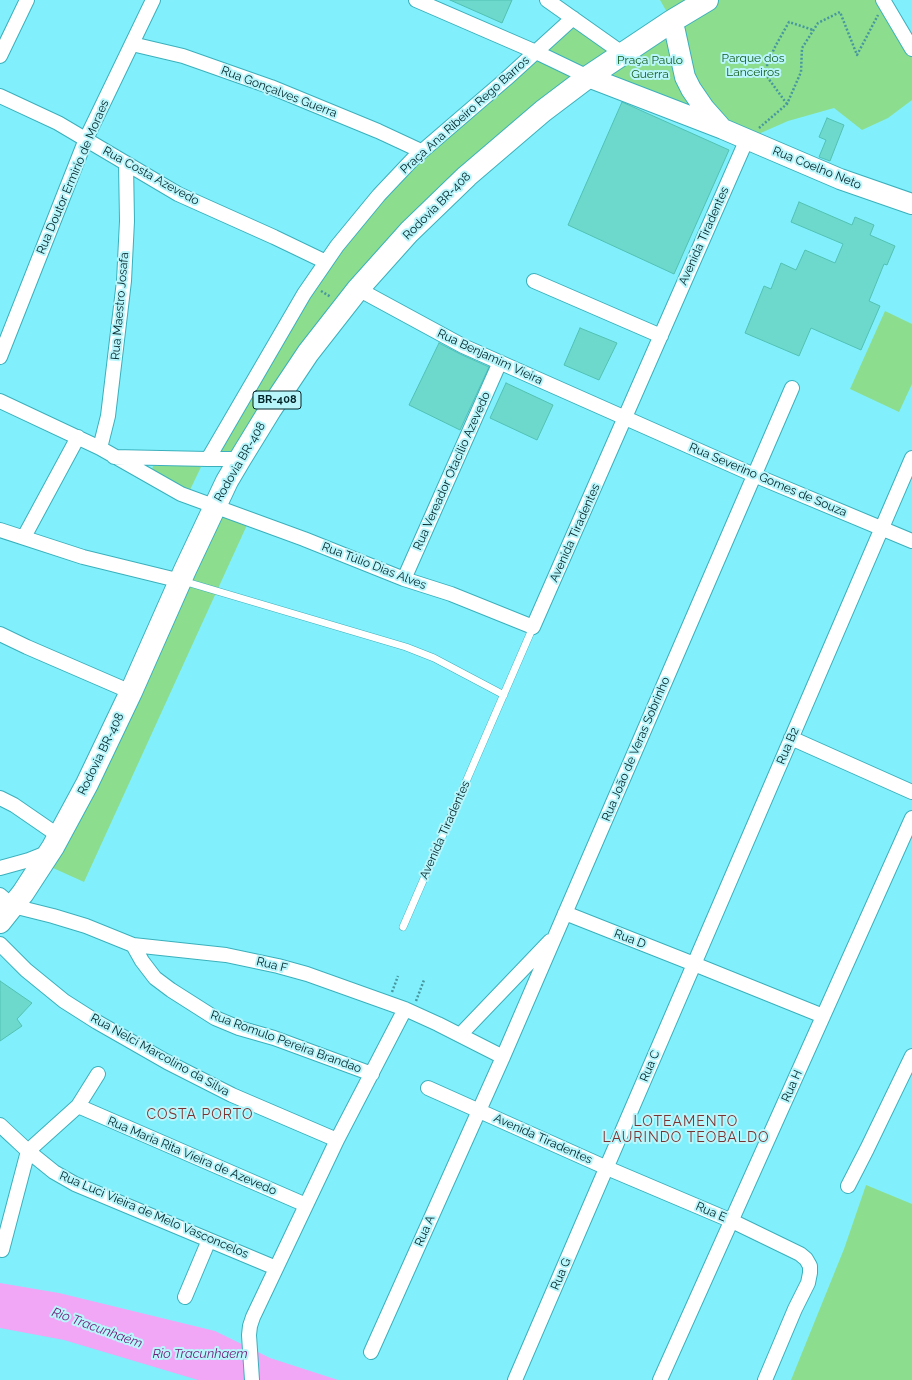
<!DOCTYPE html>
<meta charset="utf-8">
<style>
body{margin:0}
canvas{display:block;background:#81f0fc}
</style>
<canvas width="912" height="1380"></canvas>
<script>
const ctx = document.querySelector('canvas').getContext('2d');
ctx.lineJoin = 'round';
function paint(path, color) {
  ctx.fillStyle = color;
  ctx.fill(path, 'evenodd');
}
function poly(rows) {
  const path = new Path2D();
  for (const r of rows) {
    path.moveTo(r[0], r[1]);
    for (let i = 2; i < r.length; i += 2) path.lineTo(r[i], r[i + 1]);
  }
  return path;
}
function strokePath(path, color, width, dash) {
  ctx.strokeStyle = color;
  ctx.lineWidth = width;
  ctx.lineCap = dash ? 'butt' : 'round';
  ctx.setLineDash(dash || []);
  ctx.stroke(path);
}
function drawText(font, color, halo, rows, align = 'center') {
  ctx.font = font + ' Raleway,sans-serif';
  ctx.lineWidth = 4;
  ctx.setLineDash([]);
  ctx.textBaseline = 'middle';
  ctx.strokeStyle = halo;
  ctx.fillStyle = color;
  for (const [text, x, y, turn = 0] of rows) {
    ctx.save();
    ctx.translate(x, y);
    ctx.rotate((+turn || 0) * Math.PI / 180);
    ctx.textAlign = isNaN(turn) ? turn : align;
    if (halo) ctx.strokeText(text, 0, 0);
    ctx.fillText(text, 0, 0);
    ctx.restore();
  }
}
const green = poly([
 [660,0,883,0,912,49,912,100,888,118,862,130,834,108,788,121,747,139,704,108,672,21],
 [573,18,622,53,588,77,359,289,240,459,208,459,263,363,379,195],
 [664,27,710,120,598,73],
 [885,311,912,324,912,384,899,412,850,389],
 [193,465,201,467,189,492,151,473,153,466],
 [212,512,247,525,84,882,42,863],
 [866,1185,912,1204,912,1380,791,1380,844,1249]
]);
const water = poly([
 [0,1283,59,1293,215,1331,270,1358,338,1380,198,1380,64,1340,0,1328]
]);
const building = poly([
 [450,0,512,0,502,23,450,0],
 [622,102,729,150,674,274,568,225,622,102],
 [827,118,844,125,830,161,819,157,826,140,819,137,827,118],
 [799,202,852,225,855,217,874,225,870,235,895,246,887,265,884,264,869,301,880,306,861,350,811,328,799,356,745,333,764,286,771,289,781,263,796,270,805,250,835,263,843,244,791,222,799,202],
 [580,328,617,343,599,380,564,365,580,328],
 [439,343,460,354,489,367,460,430,409,405,439,343],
 [506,383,553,405,537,440,490,418,506,383],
 [0,981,32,1003,17,1019,22,1026,0,1041,0,981]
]);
const path = poly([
 [787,104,768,78,767,64,776,45,789,22,813,30],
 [759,128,787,104,801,72,802,48,818,23,840,12,857,55,878,15],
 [321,291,331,297],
 [392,992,398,976],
 [416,1001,424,980]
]);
const lane = poly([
 [183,581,406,647,434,658,504,695],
 [403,927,533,627]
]);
const street = poly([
 [416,0,536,52,588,77],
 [547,0,622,53],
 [883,0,912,49],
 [132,44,183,56,271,87,378,131,421,151],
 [0,56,27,0],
 [0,96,58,123,178,194,274,237,326,262],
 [534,281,661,336],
 [358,289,463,346,754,475,912,541],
 [0,357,86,139,153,0],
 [0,401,100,448,181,494,304,539,404,579,451,594,533,627,747,139],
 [100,448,108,416,124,281,127,221,126,163],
 [114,457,208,459,240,459],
 [208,459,304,294,337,246,379,195,413,159,506,79,573,18],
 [0,530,83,557,181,581],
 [24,537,78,437],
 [404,579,500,362],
 [0,634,27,647,131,692],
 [791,738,912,792],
 [0,798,14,805,59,836],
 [0,868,29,860,49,852],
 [0,895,13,906,53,916,86,926,133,945,226,955,278,966,307,974,405,1009,438,1024,503,1057],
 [565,913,694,964,823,1016],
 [0,944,26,970,64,1001,97,1022,167,1062,232,1095,337,1140],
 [133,945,142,961,155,978,171,990,215,1018,239,1028,274,1038,372,1074],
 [460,1035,550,941],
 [428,1088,607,1168,732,1221,800,1254,806,1259,810,1266,810,1273,808,1283,795,1309,765,1380],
 [78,1106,306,1205],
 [0,1125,28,1151,54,1172,75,1184,276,1268],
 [848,1186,867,1149,912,1056],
 [2,1250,28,1151,78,1106,98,1074],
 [185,1297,209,1240],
 [371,1352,503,1057,792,388],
 [252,1380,249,1335,250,1326,253,1317,337,1140,405,1009],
 [515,1380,912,458],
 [660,1380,912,818]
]);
const secondary = poly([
 [672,21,675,31,685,77,691,89,704,108,720,126],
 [588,77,723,129,840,179,912,204]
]);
const primary = poly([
 [0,922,23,893,53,847,87,784,131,692,185,570,227,481,240,459,270,410,308,353,358,289,409,232,467,176,543,111,588,77,672,21,707,0]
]);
const shields = [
 [277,400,48]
];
const shieldNames = [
 ["BR-408",277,400]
];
const parkNames = [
 ["Parque dos",753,58],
 ["Lanceiros",753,72],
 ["Praça Paulo",650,60],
 ["Guerra",650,74]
];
const streetNames = [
 ["Rua Gonçalves Guerra",279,92,21],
 ["Praça Ana Ribeiro Rego Barros",465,115,-42],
 ["Rua Coelho Neto",817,168,22],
 ["Rua Costa Azevedo",151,176,29],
 ["Rua Doutor Ermirio de Moraes",73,177,-67],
 ["Rodovia BR-408",437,206,-45],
 ["Avenida Tiradentes",704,236,-66],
 ["Rua Maestro Josafa",120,306,-85],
 ["Rua Benjamim Vieira",490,357,25],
 ["Rodovia BR-408",240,462,-60],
 ["Rua Vereador Otacílio Azevedo",452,471,-66],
 ["Rua Severino Gomes de Souza",768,480,23],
 ["Avenida Tiradentes",575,533,-66],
 ["Rua Túlio Dias Alves",374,566,21],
 ["Rua B2",788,746,-67],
 ["Rua João de Veras Sobrinho",636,749,-67],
 ["Rodovia BR-408",101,754,-64],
 ["Avenida Tiradentes",445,830,-66],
 ["Rua D",630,939,21],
 ["Rua F",272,965,14],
 ["Rua Romulo Pereira Brandao",286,1042,20],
 ["Rua Nelci Marcolino da Silva",160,1055,29],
 ["Rua C",650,1066,-67],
 ["Rua H",792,1086,-66],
 ["Avenida Tiradentes",543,1139,24],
 ["Rua Maria Rita Vieira de Azevedo",192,1156,23],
 ["Rua E",711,1212,23],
 ["Rua Luci Vieira de Melo Vasconcelos",154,1215,23],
 ["Rua A",425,1231,-66],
 ["Rua G",561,1274,-67]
];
const waterNames = [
 ["Rio Tracunhaém",97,1328,20],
 ["Rio Tracunhaem",200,1354]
];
const quarterNames = [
 ["COSTA PORTO",200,1115],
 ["LOTEAMENTO",686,1122],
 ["LAURINDO TEOBALDO",686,1138]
];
paint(green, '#8cde8e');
paint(water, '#f1a6f6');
paint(building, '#6cd9cc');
strokePath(building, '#52c1b3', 1);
strokePath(lane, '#3bb0bc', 8);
strokePath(street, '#3bb0bc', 16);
strokePath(secondary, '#3bb0bc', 22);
strokePath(primary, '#3bb0bc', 24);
strokePath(path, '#48969f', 2.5, [2, 2]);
strokePath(lane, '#fff', 7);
strokePath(street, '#fff', 14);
strokePath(secondary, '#fff', 20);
strokePath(primary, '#fff', 22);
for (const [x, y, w] of shields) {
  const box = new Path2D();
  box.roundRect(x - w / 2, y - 9, w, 18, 3);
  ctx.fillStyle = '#b9f6fc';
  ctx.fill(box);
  strokePath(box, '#002327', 1);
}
drawText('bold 11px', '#002327', null, shieldNames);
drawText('12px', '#135b1b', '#b9f6fc', parkNames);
drawText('12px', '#002327', '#b9f6fc', streetNames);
drawText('italic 13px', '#6f1c76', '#b9f6fc', waterNames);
ctx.letterSpacing = '1px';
drawText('14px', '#7a3330', '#b9f6fc', quarterNames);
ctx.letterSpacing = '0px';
</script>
